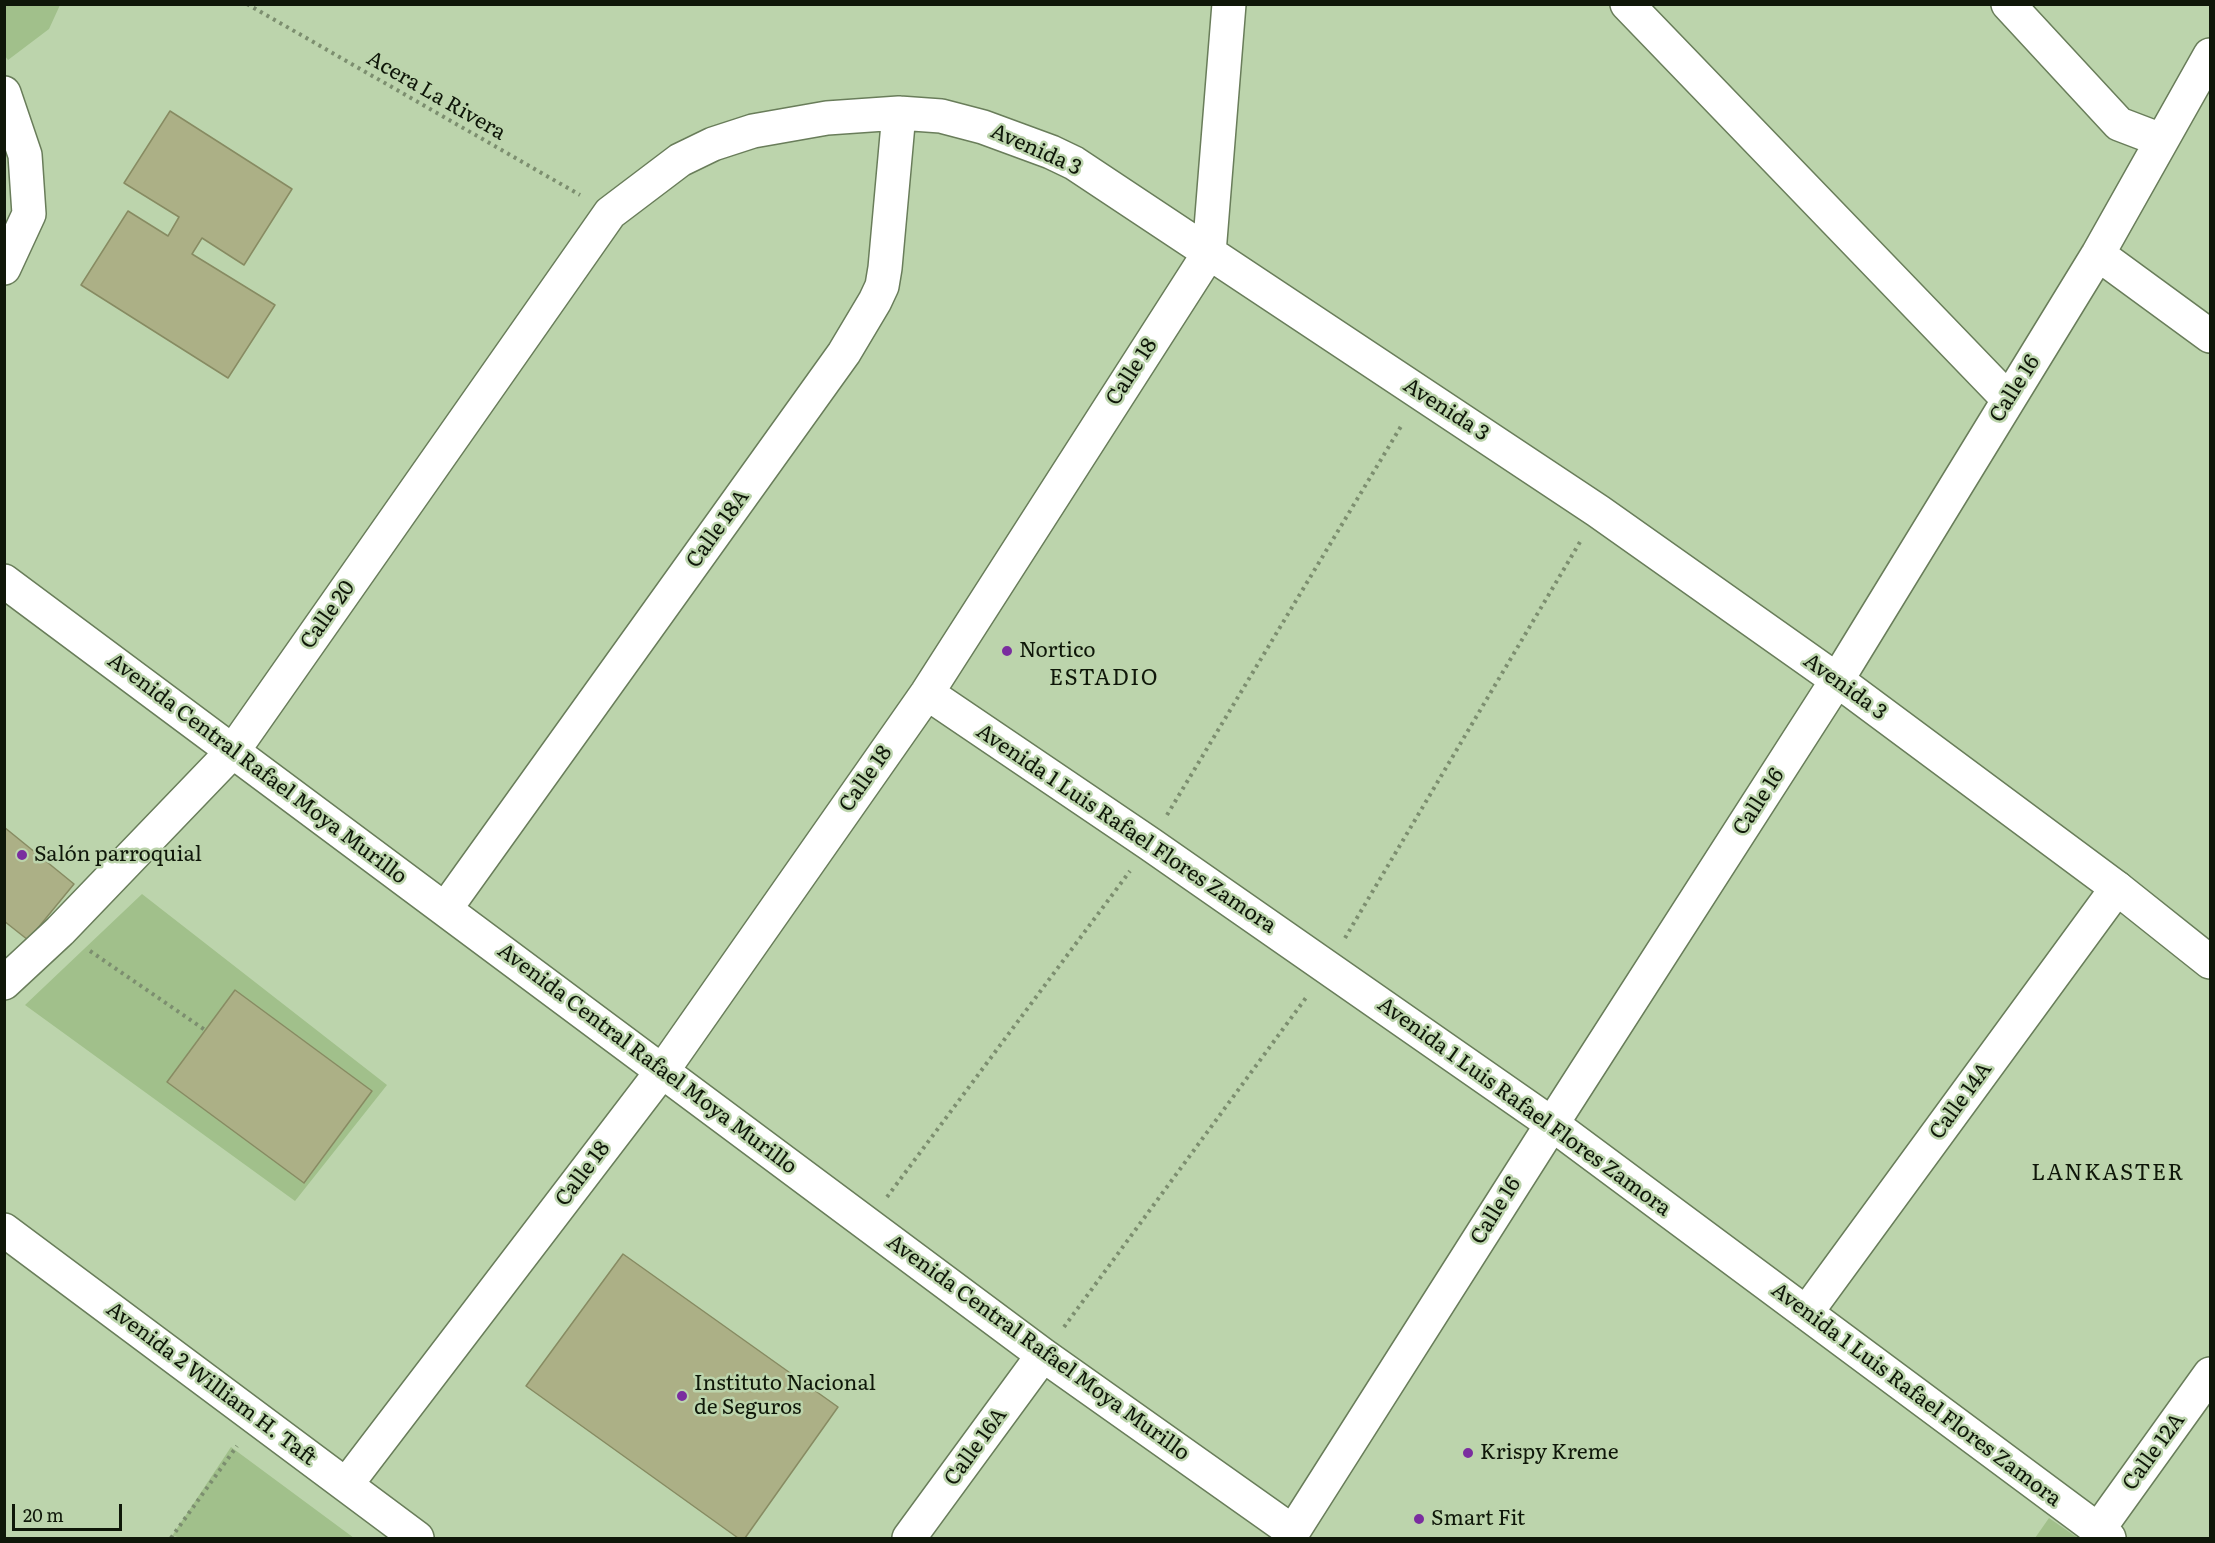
<!DOCTYPE html>
<meta charset="utf-8">
<style>
body{margin:0}
#map{position:relative;width:2215px;height:1543px;overflow:hidden;background:#bcd4ac;font-family:Literata,serif}
canvas{display:block}
.frame{position:absolute;inset:0;border:6px solid #0f1709;pointer-events:none}
.scale{position:absolute;left:12px;top:1504px;width:110px;height:27px;box-sizing:border-box;border:3px solid #0f1709;border-top:0;padding-left:8px;font-size:18px;line-height:21px;white-space:nowrap;color:#0f1709;-webkit-text-stroke:4px #bcd4ac;paint-order:stroke}
</style>
<div id="map">
<canvas width="2215" height="1543"></canvas>
<div class="frame"></div>
<div class="scale">20 m</div>
</div>
<script>
const ctx = document.querySelector('canvas').getContext('2d');
ctx.lineJoin = 'round';
function paint(path, color) {
  ctx.fillStyle = color;
  ctx.fill(path, 'evenodd');
}
function poly(rows) {
  const path = new Path2D();
  for (const r of rows) {
    path.moveTo(r[0], r[1]);
    for (let i = 2; i < r.length; i += 2) path.lineTo(r[i], r[i + 1]);
  }
  return path;
}
function strokePath(path, color, width, dash) {
  ctx.strokeStyle = color;
  ctx.lineWidth = width;
  ctx.lineCap = dash ? 'butt' : 'round';
  ctx.setLineDash(dash || []);
  ctx.stroke(path);
}
function drawText(font, color, halo, rows, align = 'center') {
  ctx.font = font + ' Literata,serif';
  ctx.lineWidth = 5;
  ctx.setLineDash([]);
  ctx.textBaseline = 'middle';
  ctx.strokeStyle = halo;
  ctx.fillStyle = color;
  for (const [text, x, y, turn = 0] of rows) {
    ctx.save();
    ctx.translate(x, y);
    ctx.rotate((+turn || 0) * Math.PI / 180);
    ctx.textAlign = isNaN(turn) ? turn : align;
    if (halo) ctx.strokeText(text, 0, 0);
    ctx.fillText(text, 0, 0);
    ctx.restore();
  }
}
const green = poly([
 [5,4,60,4,60,5,49,29,8,60,5,56],
 [142,894,387,1085,295,1201,25,1005],
 [235,990,372,1091,305,1183,167,1082],
 [231,1447,354,1538,183,1538,173,1536,171,1538,172,1536],
 [2049,1518,2078,1538,2035,1538]
]);
const building = poly([
 [170,111,292,189,244,265,202,238,192,254,275,305,228,378,81,285,128,211,168,236,179,217,124,183,170,111],
 [4,827,74,884,28,940,4,921,4,827],
 [235,990,372,1091,304,1183,167,1082,235,990],
 [623,1254,838,1407,745,1538,738,1538,526,1386,623,1254]
]);
const path = poly([
 [247,4,580,195],
 [1167,815,1403,423],
 [1345,938,1580,542],
 [90,951,205,1030],
 [887,1197,1130,871],
 [1064,1327,1308,995],
 [171,1538,237,1446]
]);
const street = poly([
 [1627,4,2008,399],
 [2008,4,2119,124,2161,140],
 [4,93,25,155,29,214,4,268],
 [2098,254,2210,336],
 [4,581,1043,1355,1293,1532],
 [927,693,1150,844,1552,1124,2109,1538],
 [446,908,844,353,875,301,882,286,885,268,899,113],
 [4,983,60,931,233,751,610,213,680,160,713,144,753,131,827,118,899,113,941,116,983,127,1051,152,1074,163,1598,511,1837,680,2098,254,2210,55],
 [4,1230,417,1538],
 [1806,1313,2117,888],
 [346,1485,663,1070,927,693,1209,253,1229,4],
 [2098,1530,2210,1374],
 [909,1538,1043,1355]
]);
const secondary = poly([
 [1289,1538,1552,1124,1837,680,2117,888,2210,962]
]);
const markers = [
 [1007,651,6,"#7a2d9f"],
 [22,855,6,"#7a2d9f"],
 [682,1396,6,"#7a2d9f"],
 [1468,1453,6,"#7a2d9f"],
 [1419,1519,6,"#7a2d9f"]
];
const streetNames = [
 ["Acera La Rivera",436,96,30],
 ["Avenida 3",1036,150,24],
 ["Calle 18",1132,372,-57],
 ["Calle 16",2015,389,-58],
 ["Avenida 3",1446,410,33],
 ["Calle 18A",718,529,-54],
 ["Calle 20",328,615,-55],
 ["Avenida 3",1845,687,36],
 ["Avenida Central Rafael Moya Murillo",257,769,37],
 ["Calle 18",866,779,-55],
 ["Calle 16",1759,802,-57],
 ["Avenida 1 Luis Rafael Flores Zamora",1126,829,34],
 ["Avenida Central Rafael Moya Murillo",647,1059,37],
 ["Calle 14A",1961,1101,-54],
 ["Avenida 1 Luis Rafael Flores Zamora",1524,1107,36],
 ["Calle 18",583,1174,-53],
 ["Calle 16",1496,1211,-58],
 ["Avenida Central Rafael Moya Murillo",1038,1348,36],
 ["Avenida 2 William H. Taft",211,1384,37],
 ["Avenida 1 Luis Rafael Flores Zamora",1916,1395,37],
 ["Calle 16A",976,1447,-54],
 ["Calle 12A",2154,1452,-54]
];
const poiNames = [
 ["Nortico",1019,651],
 ["Salón parroquial",34,855],
 ["Instituto Nacional",694,1384],
 ["de Seguros",694,1408],
 ["Krispy Kreme",1480,1453],
 ["Smart Fit",1431,1519]
];
const neighbourhoodNames = [
 ["ESTADIO",1104,679],
 ["LANKASTER",2108,1174]
];
paint(green, '#a1c08b');
paint(building, '#acb086');
strokePath(building, '#878b62', 1.5);
strokePath(street, '#697d5a', 36);
strokePath(secondary, '#697d5a', 36);
strokePath(path, '#7c8e6f', 4, [3, 4.5]);
strokePath(street, '#fff', 33);
strokePath(secondary, '#fff', 33);
for (const [x, y, r, color] of markers) {
  const dot = new Path2D();
  dot.arc(x, y, r, 0, 2 * Math.PI);
  ctx.fillStyle = color;
  ctx.fill(dot);
  strokePath(dot, '#bcd4ac', 2);
}
drawText('21px', '#0f1709', '#bcd4ac', streetNames);
drawText('21px', '#0f1709', '#bcd4ac', poiNames, 'left');
ctx.letterSpacing = '1.5px';
drawText('22px', '#0f1709', '#bcd4ac', neighbourhoodNames);
ctx.letterSpacing = '0px';
</script>
